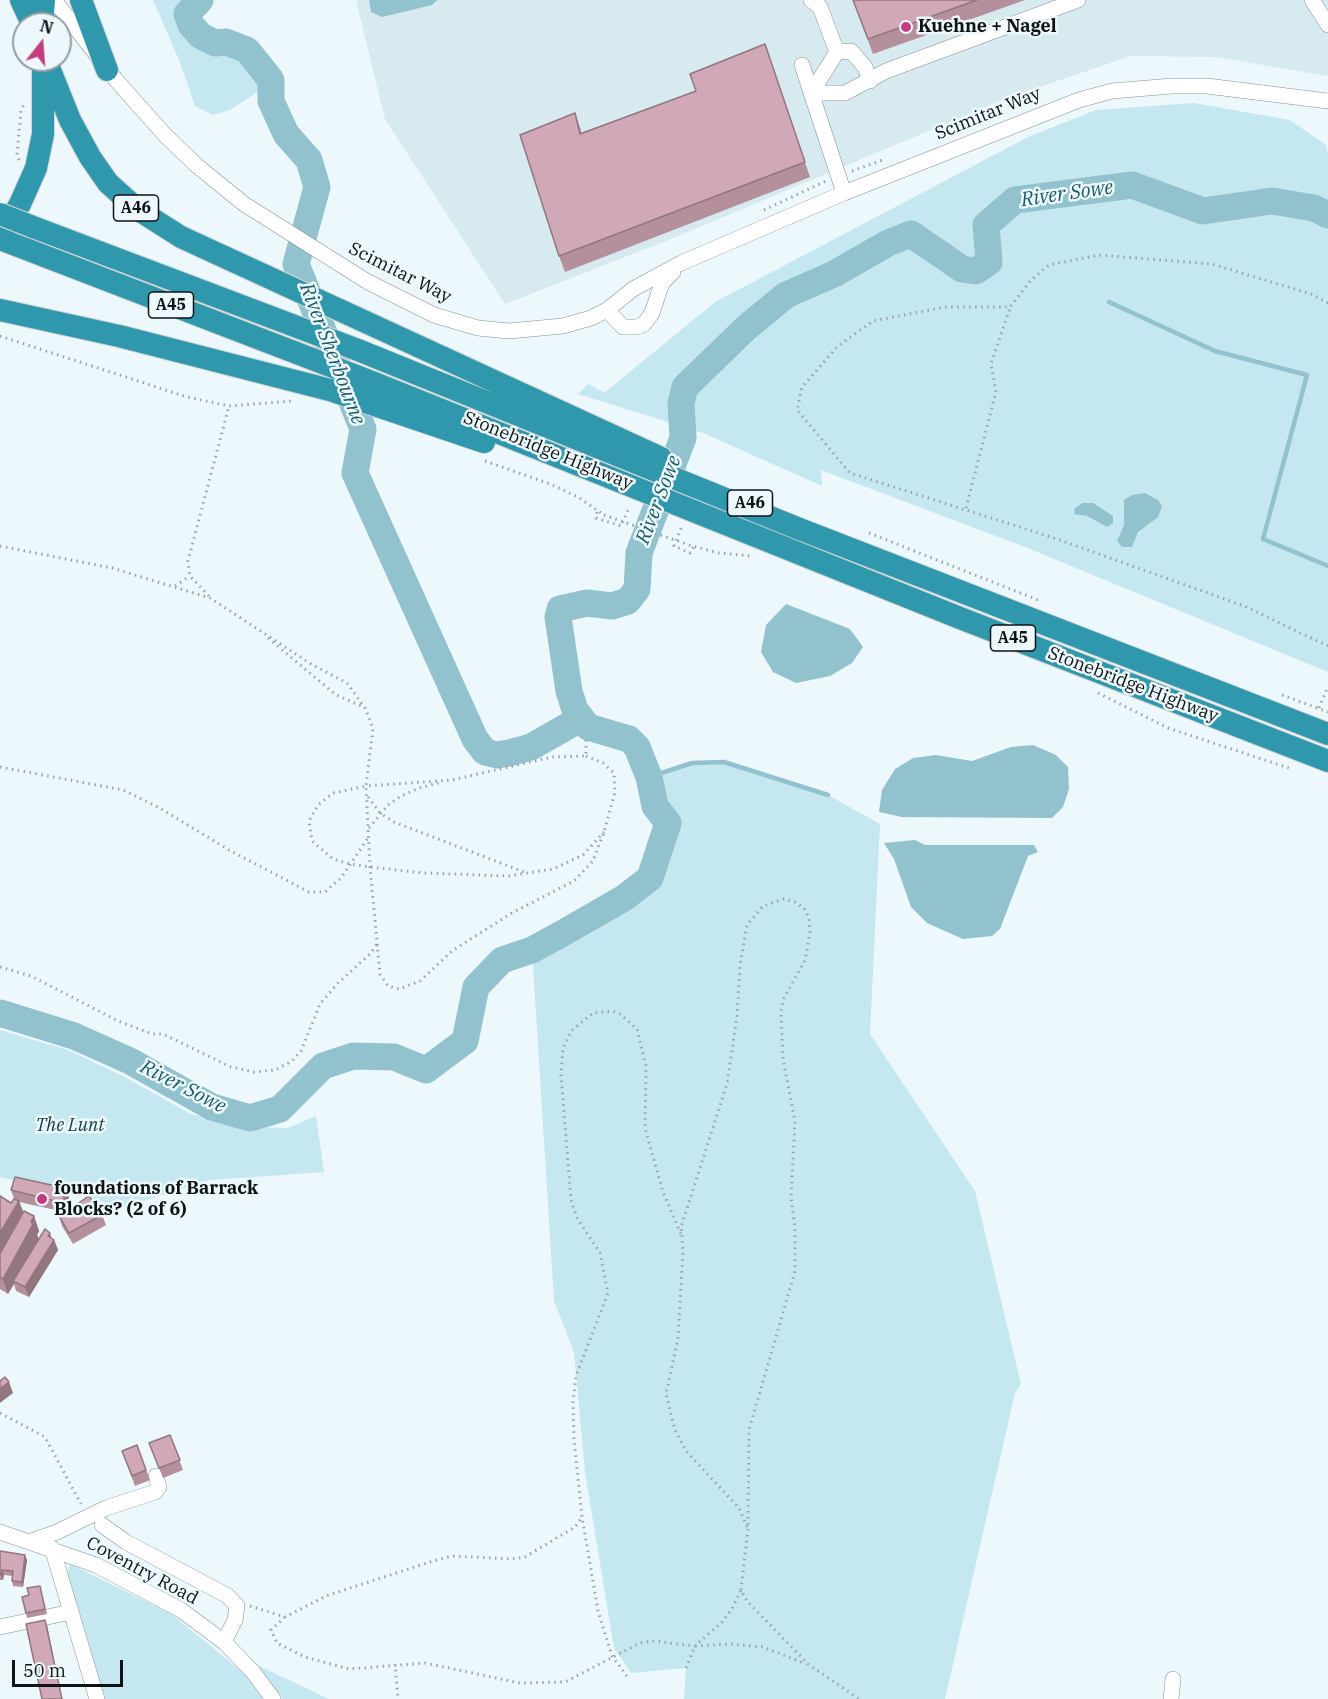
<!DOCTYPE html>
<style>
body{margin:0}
#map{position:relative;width:1328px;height:1699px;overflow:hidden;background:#ecf8fb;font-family:"IBM Plex Serif",serif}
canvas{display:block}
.north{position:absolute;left:12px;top:12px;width:60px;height:60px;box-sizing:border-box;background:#ecf8fb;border:2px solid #949c9f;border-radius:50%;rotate:17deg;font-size:16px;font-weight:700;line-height:24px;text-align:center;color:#0f1314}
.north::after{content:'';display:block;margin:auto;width:21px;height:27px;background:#c43e7f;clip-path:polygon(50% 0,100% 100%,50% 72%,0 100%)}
.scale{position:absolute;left:12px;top:1660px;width:111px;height:27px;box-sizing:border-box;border:3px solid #0f1314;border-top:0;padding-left:8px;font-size:18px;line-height:21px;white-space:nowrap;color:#0f1314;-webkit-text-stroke:4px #ecf8fb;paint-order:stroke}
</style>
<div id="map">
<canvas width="1328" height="1699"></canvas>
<div class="north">N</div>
<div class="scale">50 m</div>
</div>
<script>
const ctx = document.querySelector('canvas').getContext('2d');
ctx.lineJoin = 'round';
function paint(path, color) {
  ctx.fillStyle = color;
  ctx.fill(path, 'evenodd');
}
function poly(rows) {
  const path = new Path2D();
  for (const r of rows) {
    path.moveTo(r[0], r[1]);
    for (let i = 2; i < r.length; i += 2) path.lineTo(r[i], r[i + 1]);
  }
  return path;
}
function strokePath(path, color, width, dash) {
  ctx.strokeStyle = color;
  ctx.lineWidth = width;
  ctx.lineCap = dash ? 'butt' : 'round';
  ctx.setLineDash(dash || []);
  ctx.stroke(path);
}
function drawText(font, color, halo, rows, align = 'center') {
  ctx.font = font + ' "IBM Plex Serif",serif';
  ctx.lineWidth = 5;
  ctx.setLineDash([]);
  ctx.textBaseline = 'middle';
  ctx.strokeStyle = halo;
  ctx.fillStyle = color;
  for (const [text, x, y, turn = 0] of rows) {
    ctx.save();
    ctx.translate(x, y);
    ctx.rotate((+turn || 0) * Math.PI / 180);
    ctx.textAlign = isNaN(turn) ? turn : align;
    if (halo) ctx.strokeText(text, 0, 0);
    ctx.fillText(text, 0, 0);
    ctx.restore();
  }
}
const built = poly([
 [356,0,1328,0,1328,76,1216,57,1131,56,1007,98,671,239,505,304,385,119]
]);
const green = poly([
 [153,0,184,0,178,9,179,22,186,35,203,48,221,47,242,57,264,80,261,90,230,110,213,115,195,106,179,60],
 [1194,103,1290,120,1326,145,1328,153,1328,672,1025,547,821,470,822,486,703,433,578,394,588,384,604,393,715,302,1028,137,1096,110],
 [724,762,828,795,880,824,870,1034,975,1191,1021,1384,1015,1393,945,1699,684,1699,686,1668,631,1673,614,1648,585,1472,574,1352,554,1301,532,950,624,898,650,878,668,823,655,806,649,777,692,763],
 [0,1030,68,1050,123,1076,191,1114,250,1127,288,1128,316,1116,324,1172,210,1180,124,1207,0,1177],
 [70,1564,170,1613,245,1674,263,1699,102,1699,67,1573],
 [255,1664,329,1699,283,1699]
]);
const water = poly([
 [369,0,437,0,432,5,382,17,371,12],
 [1145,493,1158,500,1162,506,1158,517,1138,532,1132,547,1122,547,1117,541,1124,525,1124,500,1132,495],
 [1083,503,1093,503,1113,516,1113,523,1107,527,1087,516,1074,514,1075,508],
 [786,604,850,629,863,647,852,663,830,676,796,683,773,672,761,652,766,625],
 [1033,745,1056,755,1068,767,1069,789,1063,807,1052,818,902,817,879,812,882,790,895,769,913,758,936,755,972,761,1011,747],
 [915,840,925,845,1034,845,1038,852,1028,856,1000,929,992,936,963,939,927,923,911,907,894,859,884,843]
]);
const stream = poly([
 [1109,302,1215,351,1307,375,1263,539,1328,566],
 [649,777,692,763,724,762,828,795]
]);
const river = poly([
 [200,0,187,14,191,25,201,36,215,43,226,42,247,50,271,80,271,101,286,134,309,160,317,187,296,264,363,429,355,473,475,739,485,752,497,755,509,753,531,747,580,719],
 [0,1013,74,1036,130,1061,212,1107,250,1118,280,1109,323,1066,353,1056,394,1057,426,1070,465,1041,476,987,502,960,532,950,563,933,624,898,650,878,668,823,655,806,649,777,637,747,629,739,588,727,575,710,569,691,558,617,560,609,587,603,612,606,628,601,637,589,639,553,683,438,681,403,685,387,746,328,786,295,834,274,888,243,911,234,962,269,976,271,989,262,986,225,1015,200,1132,185,1203,211,1272,201,1314,208,1328,215]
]);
const path = poly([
 [20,37,24,58],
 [19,160,17,155,21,110,24,105],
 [852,171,885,159],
 [764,210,826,181],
 [1328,303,1311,294,1212,264,1099,255,1049,265,1031,280,1010,307,945,307,873,321,838,346,802,387,797,410,850,473,1057,539,1244,606,1328,646],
 [0,336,187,397,229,406,293,401],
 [485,461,550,484,578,497,604,515],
 [966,508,996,392,991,364,1010,308],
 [597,512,596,518,621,526,629,508],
 [681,528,674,546,690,553,694,546],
 [869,533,1038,600],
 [689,545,719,553,752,556],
 [0,546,112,568,210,598,311,664,347,683,365,708,373,728,366,786,452,780,552,757,586,756,586,736],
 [175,586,190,576],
 [209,596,190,576,188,561,229,406],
 [268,638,336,695,364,707],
 [1098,693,1168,728,1292,769],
 [1282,695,1328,712],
 [1319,708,1328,686],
 [586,756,603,763,614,773,615,792,604,832,593,861,574,881,510,914,452,951,420,981,399,989,388,986,380,974,370,867,366,786,333,793,318,805,309,821,312,841,333,859,350,864,370,867,424,873,508,876,553,869,583,855,604,832],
 [0,767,123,790,158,807,229,850,309,892,325,892,341,878,368,838],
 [368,797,380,813,394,822,524,872],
 [369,828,388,805,401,796,419,788,442,782],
 [0,967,31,976,118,1021,152,1034,163,1034,231,1067,254,1072,275,1070,292,1061,301,1051,320,1004,337,984,371,953,377,944],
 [0,1413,45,1437,81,1504],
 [741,1590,748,1529,749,1430,795,1271,795,1227,791,1198,795,1121,783,1059,781,1011,784,998,805,960,810,933,809,918,804,908,795,902,784,899,763,906,747,925,740,965,737,1016,727,1084,681,1227,683,1250,678,1339,666,1394,675,1430,686,1451,739,1508,748,1529],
 [250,1606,285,1617,326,1596,433,1561,452,1556,512,1559,525,1557,575,1527,582,1517],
 [285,1617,271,1630,277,1643,305,1657,349,1669,425,1663,520,1683,565,1682,640,1643,654,1641,695,1646,722,1622,732,1609,741,1590,747,1601,808,1664,859,1699],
 [395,1664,398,1699],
 [686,1668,695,1646,730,1644,763,1647,806,1664],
 [627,1676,612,1656,598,1611,582,1517,574,1440,573,1402,576,1376,608,1293,600,1253,577,1218,571,1200,561,1075,563,1049,571,1031,593,1013,612,1011,620,1014,637,1029,646,1066,645,1128,663,1192,681,1234]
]);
const minor = poly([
 [54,0,116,80,164,134,196,165,244,204,368,282,434,315,478,328,509,331,563,326,591,318,607,310,633,289,681,263,844,193,1079,100,1112,91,1172,86,1207,86,1328,101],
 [1312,0,1328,25],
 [837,52,851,51,865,67,870,81],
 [802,65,844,193],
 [811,93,845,93,886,71,1078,0],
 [811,93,837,52,820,7,811,0],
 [607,310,623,327,637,327,644,324,652,313,662,283,673,272],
 [102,1525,126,1542,228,1596,237,1606,235,1620,224,1642],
 [0,1532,96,1565,181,1610,224,1642,253,1672,273,1699],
 [31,1541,57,1532,106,1508,155,1492,159,1487,156,1476],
 [52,1548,97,1699],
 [0,1627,71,1612],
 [1171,1699,1173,1679]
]);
const highway = poly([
 [21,0,32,24],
 [81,0,107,70],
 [42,24,44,0],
 [46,60,70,120,90,157,108,183,137,209,181,237,661,458],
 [33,227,358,350,797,528,1328,734],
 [1,235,20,204,36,168,43,134,43,61],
 [0,239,372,382,960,618,1328,761],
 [0,310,119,336,330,390,484,442]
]);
const pathBridge = poly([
 [604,515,689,545]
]);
const highwayBridge = poly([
 [0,214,33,227]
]);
const wall = poly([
 [853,0,1025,0,873,54],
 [765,44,810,177,565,272,559,256,575,113,581,133,696,91],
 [65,1188,69,1198,67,1211,102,1215,106,1225,73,1244,62,1226,59,1216,65,1212,19,1202,23,1213,34,1216,39,1231,37,1235,39,1239,52,1238,54,1240,58,1250,29,1297,16,1291,14,1284,8,1294,0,1289,0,1196,11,1203,14,1199,11,1190],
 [170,1435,183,1470,163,1478,149,1443],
 [137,1445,150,1480,135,1486,122,1451],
 [0,1551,25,1555,27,1560,23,1587,13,1586,12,1581,12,1576,4,1575,3,1580,0,1580],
 [40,1586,47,1614,27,1618,26,1613,29,1595]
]);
const shadedWall = poly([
 [575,113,580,128,585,149,580,134],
 [65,1188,69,1198,66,1213,63,1203],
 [19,1201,25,1216,0,1257,0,1233],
 [34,1216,39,1231,37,1235,39,1239,13,1281,14,1284,8,1294,3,1279],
 [50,1233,53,1242,54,1240,58,1250,29,1297,25,1287],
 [9,1382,13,1393,0,1403,0,1389],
 [25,1555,27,1560,23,1587,22,1582],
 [2,1570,4,1575,3,1580,1,1575],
 [45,1620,47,1625,62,1699]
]);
const building = poly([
 [853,0,977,0,868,39,853,0],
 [765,44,805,162,559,256,520,135,575,113,580,134,696,91,690,74,765,44],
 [15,1177,65,1188,63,1203,11,1190,15,1177],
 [0,1196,11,1203,14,1199,19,1201,0,1233,0,1196],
 [89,1196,102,1215,69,1233,59,1216,89,1196],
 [24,1211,34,1216,31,1222,33,1224,3,1279,0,1277,0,1254,24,1211],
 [45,1229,50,1233,48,1236,54,1240,25,1287,13,1281,45,1229],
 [5,1377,9,1382,0,1389,0,1381,5,1377],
 [170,1435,180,1460,159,1468,149,1443,170,1435],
 [137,1445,146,1470,132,1476,122,1451,137,1445],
 [0,1551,25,1555,22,1582,12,1581,13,1571,2,1570,1,1575,0,1575,0,1551],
 [40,1586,45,1609,26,1613,22,1597,29,1595,27,1588,40,1586],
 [45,1620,62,1699,42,1699,26,1624,45,1620]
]);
const markers = [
 [906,27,6,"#c43e7f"],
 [42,1199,6,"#c43e7f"]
];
const shields = [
 [136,208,45],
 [171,305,45],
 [750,503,45],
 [1013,638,45]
];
const shieldNames = [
 ["A46",136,208],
 ["A45",171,305],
 ["A46",750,503],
 ["A45",1013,638]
];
const poiNames = [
 ["Kuehne + Nagel",918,27],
 ["foundations of Barrack",54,1189],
 ["Blocks? (2 of 6)",54,1210]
];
const streetNames = [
 ["Scimitar Way",988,114,-22],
 ["Scimitar Way",400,273,27],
 ["Stonebridge Highway",548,451,22],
 ["Stonebridge Highway",1133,685,21],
 ["Coventry Road",142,1571,28]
];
const parkNames = [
 ["The Lunt",70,1126]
];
const waterNames = [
 ["River Sowe",1067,194,-8],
 ["River Sherbourne",332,354,69],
 ["River Sowe",659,500,-69],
 ["River Sowe",183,1087,27]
];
paint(built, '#d7eaef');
paint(green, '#c5e8f0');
paint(water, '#92c2cd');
strokePath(stream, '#92c2cd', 4.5);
strokePath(river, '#92c2cd', 27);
strokePath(minor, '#858f92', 16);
strokePath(highway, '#d4d5d5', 24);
strokePath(path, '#9aa3a5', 3, [1.5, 4.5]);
strokePath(minor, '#fff', 15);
strokePath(highway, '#3098ad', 22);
strokePath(highwayBridge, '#d4d5d5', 24, []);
strokePath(pathBridge, '#9aa3a5', 3, [1.5, 4.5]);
strokePath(highwayBridge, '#3098ad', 22);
paint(wall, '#b4909d');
paint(shadedWall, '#927680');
paint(building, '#d1a8b7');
strokePath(building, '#927680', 1.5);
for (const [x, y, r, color] of markers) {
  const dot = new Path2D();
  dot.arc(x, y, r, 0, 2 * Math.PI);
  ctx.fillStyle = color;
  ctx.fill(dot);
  strokePath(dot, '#ecf8fb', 2);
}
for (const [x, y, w] of shields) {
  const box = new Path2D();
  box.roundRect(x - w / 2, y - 13, w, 26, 4.5);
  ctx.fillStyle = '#ecf8fb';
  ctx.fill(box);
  strokePath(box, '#0f1314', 1.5);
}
drawText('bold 16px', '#0f1314', null, shieldNames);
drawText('bold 18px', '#0f1314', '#ecf8fb', poiNames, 'left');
drawText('18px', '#0f1314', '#ecf8fb', streetNames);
drawText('italic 18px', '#113d46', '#ecf8fb', parkNames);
drawText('italic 20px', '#195a66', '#ecf8fb', waterNames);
</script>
